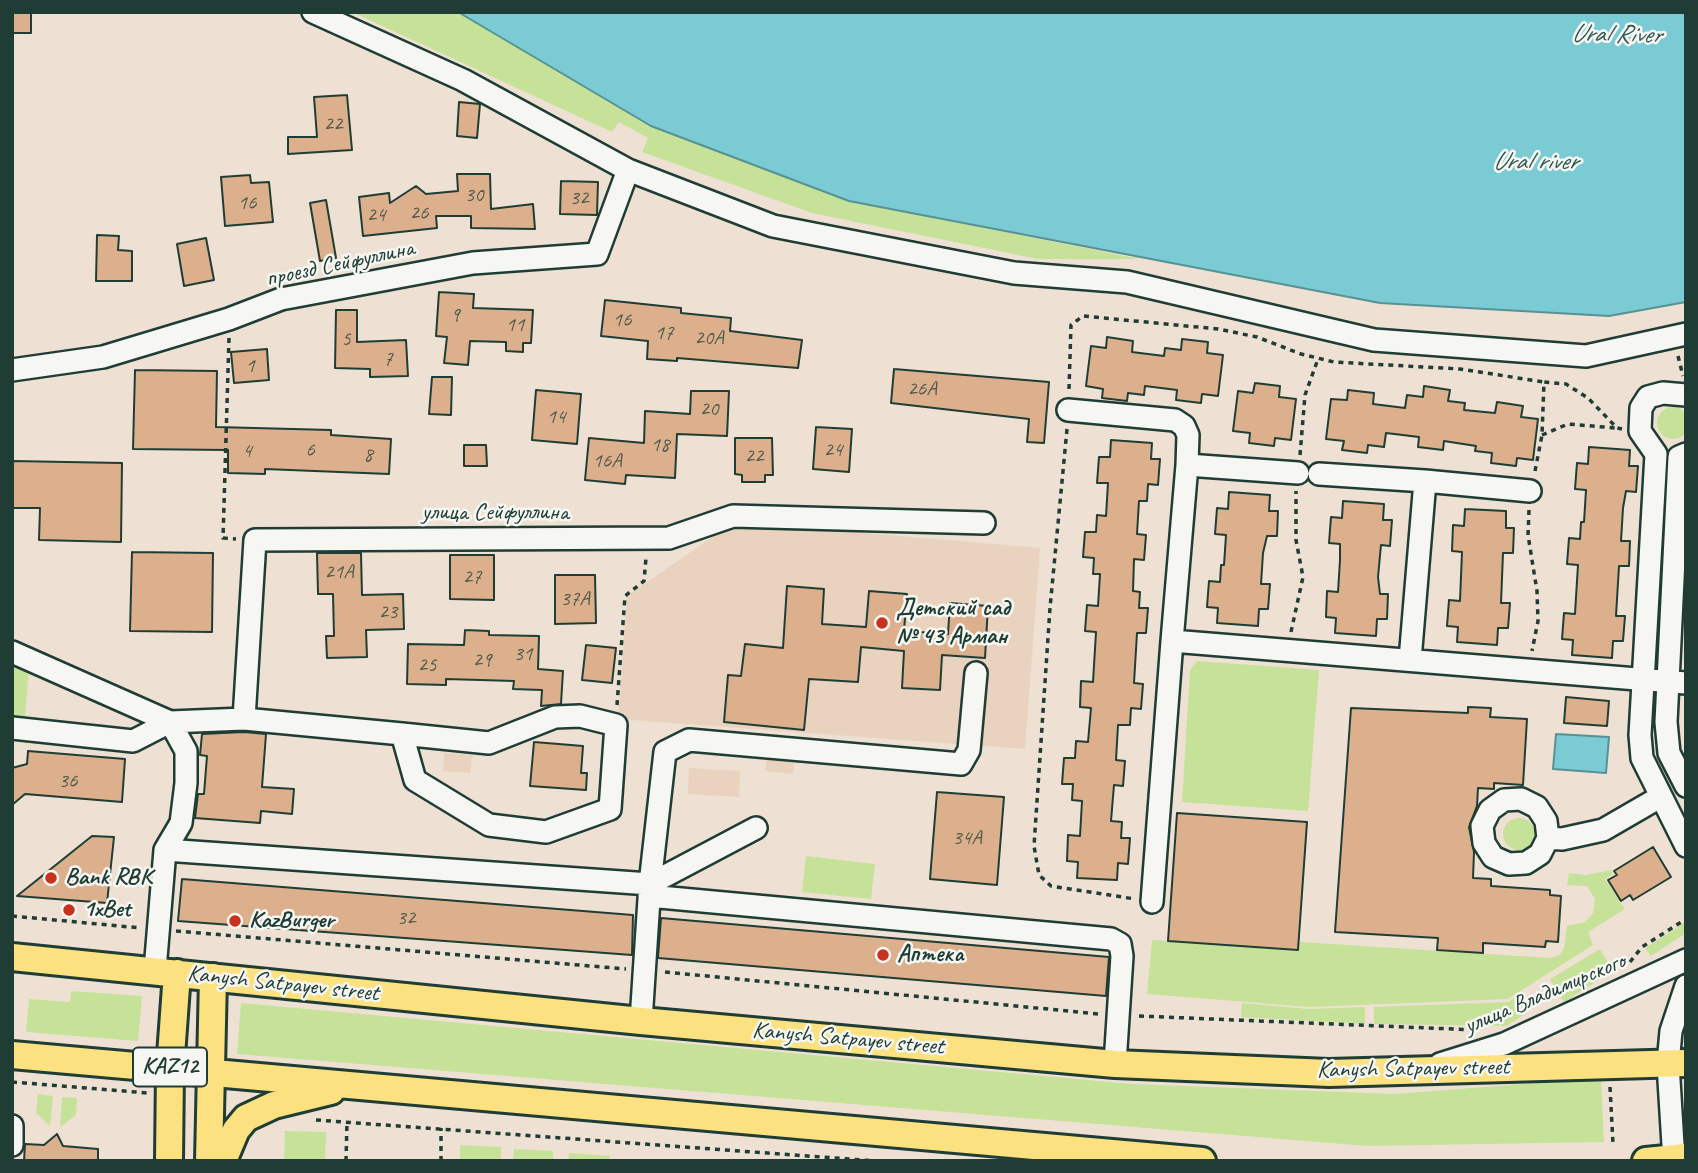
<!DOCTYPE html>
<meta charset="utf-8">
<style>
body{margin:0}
#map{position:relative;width:1698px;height:1173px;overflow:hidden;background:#eee1d3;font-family:Caveat,sans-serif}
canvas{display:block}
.frame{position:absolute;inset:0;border:14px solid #1f3d34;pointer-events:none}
</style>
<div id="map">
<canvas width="1698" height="1173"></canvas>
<div class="frame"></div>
</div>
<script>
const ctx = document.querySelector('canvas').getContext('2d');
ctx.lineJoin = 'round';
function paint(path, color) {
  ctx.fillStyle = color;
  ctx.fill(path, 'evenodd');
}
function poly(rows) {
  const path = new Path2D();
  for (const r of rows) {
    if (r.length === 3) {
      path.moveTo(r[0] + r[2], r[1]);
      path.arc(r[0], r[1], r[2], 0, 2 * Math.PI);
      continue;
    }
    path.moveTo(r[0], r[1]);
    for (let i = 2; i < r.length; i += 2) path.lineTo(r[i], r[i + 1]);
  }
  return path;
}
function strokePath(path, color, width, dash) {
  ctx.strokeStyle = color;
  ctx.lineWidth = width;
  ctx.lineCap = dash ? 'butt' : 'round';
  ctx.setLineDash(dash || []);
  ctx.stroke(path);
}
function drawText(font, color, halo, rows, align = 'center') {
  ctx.font = font + ' Caveat,sans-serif';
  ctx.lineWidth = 5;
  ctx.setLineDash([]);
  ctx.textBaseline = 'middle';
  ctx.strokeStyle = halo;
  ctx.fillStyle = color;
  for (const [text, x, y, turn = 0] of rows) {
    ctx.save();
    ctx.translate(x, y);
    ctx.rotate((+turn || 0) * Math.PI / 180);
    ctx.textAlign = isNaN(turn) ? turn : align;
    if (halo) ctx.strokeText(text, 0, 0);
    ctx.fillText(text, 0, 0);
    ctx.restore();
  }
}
const built = poly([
 [734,522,1040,548,1025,749,618,719,627,596],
 [444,753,472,755,470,773,443,771],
 [767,755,794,757,793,774,765,771],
 [689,768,740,771,739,797,688,794]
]);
const green = poly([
 [352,12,458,12,651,126,849,201,1140,259,1038,259,812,213,642,152,648,138,619,122,612,132],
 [1673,423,16],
 [1197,661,1319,670,1308,811,1182,802,1190,670],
 [12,664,29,666,25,718,12,717],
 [1519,834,16],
 [806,856,875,864,871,899,802,892],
 [1611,870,1613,874,1605,879,1625,909,1588,932,1593,945,1508,999,1309,1007,1147,994,1152,940,1299,951,1300,942,1551,958,1560,955,1564,948,1567,926,1585,922,1593,913,1595,899,1587,886,1567,885,1569,873,1586,875],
 [1686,922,1686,933,1651,956,1645,948],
 [1600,949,1613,971,1564,1002,1550,979],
 [71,991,142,996,138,1041,26,1032,29,999,70,1002],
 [1516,997,1527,1013,1506,1026,1374,1024,1374,1007,1508,1002],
 [241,1003,1132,1084,1395,1094,1601,1078,1604,1142,1368,1146,237,1054],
 [1242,1003,1309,1009,1365,1007,1365,1024,1241,1017],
 [38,1094,53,1096,50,1126,36,1113],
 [62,1097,77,1098,76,1115,60,1127],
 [285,1131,326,1132,325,1161,284,1161],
 [460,1145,501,1147,501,1161,460,1161],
 [514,1149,553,1151,553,1161,513,1161],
 [569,1153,610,1156,609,1161,568,1161]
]);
const water = poly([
 [458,12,1686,12,1686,302,1609,316,1380,303,849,201,651,126,458,12],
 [1556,734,1609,737,1606,773,1553,769,1556,734]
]);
const building = poly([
 [12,12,31,12,31,33,12,33,12,12],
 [347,95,352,150,288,154,288,137,317,137,314,97,347,95],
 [459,102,480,104,477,138,457,136,459,102],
 [457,174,490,174,491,209,533,204,535,229,471,228,471,216,436,216,437,228,363,236,359,197,389,193,390,203,416,186,426,194,458,191,457,174],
 [250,175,251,183,269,182,273,222,225,226,221,177,250,175],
 [561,181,598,182,597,215,560,214,561,181],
 [326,200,336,258,320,261,310,203,326,200],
 [97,235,119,236,118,250,132,251,132,281,96,281,97,235],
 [206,238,214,280,184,286,177,244,206,238],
 [439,292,474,294,473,308,533,310,531,343,523,343,523,352,506,351,506,342,470,341,468,365,444,363,447,337,436,336,439,292],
 [605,300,681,308,681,313,731,318,730,331,802,340,798,368,677,358,677,361,647,359,648,341,601,336,605,300],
 [336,310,357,310,357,342,406,340,408,376,370,377,370,369,335,368,336,310],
 [1107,337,1133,341,1132,352,1164,356,1165,348,1181,350,1182,339,1208,342,1207,353,1223,355,1218,396,1202,394,1201,403,1176,400,1177,390,1145,386,1144,395,1128,393,1127,401,1102,398,1103,389,1086,386,1091,346,1106,348,1107,337],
 [267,349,269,380,234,383,231,352,267,349],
 [894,369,1049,382,1044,443,1027,442,1029,419,891,403,894,369],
 [135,370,217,371,216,427,331,430,331,435,391,439,389,474,265,469,265,474,228,473,228,450,133,449,135,370],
 [432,377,452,377,451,415,429,414,432,377],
 [1255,383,1280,386,1279,397,1296,399,1291,440,1275,438,1274,446,1249,443,1250,433,1233,431,1238,391,1253,393,1255,383],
 [1424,386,1450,390,1448,401,1465,403,1464,410,1495,413,1497,402,1523,406,1521,417,1538,419,1533,460,1517,458,1516,466,1491,463,1492,453,1475,451,1476,446,1444,441,1443,450,1418,447,1419,437,1386,433,1384,447,1368,445,1367,453,1342,450,1344,441,1326,439,1331,399,1347,400,1348,390,1374,393,1373,404,1405,408,1407,395,1423,397,1424,386],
 [536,390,581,394,577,444,532,440,536,390],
 [691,391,729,391,727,436,677,434,675,478,626,475,625,484,585,480,589,438,644,443,645,411,690,414,691,391],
 [816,427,852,429,849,472,813,469,816,427],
 [735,438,772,438,773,475,765,475,765,482,742,482,742,475,735,474,735,438],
 [1111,440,1152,443,1151,459,1160,459,1158,485,1148,484,1147,501,1139,501,1137,534,1146,535,1144,560,1134,559,1133,591,1140,592,1139,608,1148,608,1146,633,1137,633,1134,683,1143,684,1141,709,1131,708,1130,725,1118,725,1116,760,1125,761,1123,786,1114,785,1111,821,1122,822,1121,838,1130,838,1128,864,1118,863,1117,880,1077,878,1078,862,1067,861,1068,835,1080,836,1082,801,1072,800,1073,784,1062,784,1064,758,1075,758,1076,741,1088,742,1091,708,1080,707,1081,681,1093,682,1096,632,1085,631,1087,605,1098,606,1100,574,1093,574,1094,558,1083,557,1085,532,1096,532,1097,515,1106,516,1108,483,1097,483,1099,457,1110,457,1111,440],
 [464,445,486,445,487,466,464,466,464,445],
 [1589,447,1630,450,1629,466,1638,466,1636,492,1626,491,1623,508,1621,541,1630,541,1629,566,1619,566,1616,616,1625,616,1623,641,1613,641,1612,658,1572,655,1573,640,1562,639,1564,613,1575,614,1576,597,1578,565,1567,564,1569,538,1580,539,1581,522,1584,522,1586,490,1575,489,1577,463,1588,464,1589,447],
 [12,461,122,463,121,542,39,540,40,508,12,508,12,461],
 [1229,492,1270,495,1269,511,1278,511,1277,536,1267,536,1263,553,1261,584,1270,584,1268,609,1259,609,1258,626,1217,623,1218,608,1207,607,1209,581,1220,582,1221,565,1224,565,1226,535,1215,534,1217,508,1228,509,1229,492],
 [1343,501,1384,504,1383,520,1392,520,1390,546,1381,545,1378,577,1380,594,1388,594,1387,619,1377,619,1376,636,1335,633,1336,618,1326,617,1327,591,1338,592,1340,560,1340,544,1329,543,1331,517,1342,518,1343,501],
 [1465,509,1506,511,1506,528,1514,528,1513,553,1503,553,1501,603,1510,603,1508,628,1498,628,1497,645,1457,642,1458,627,1447,626,1449,600,1460,601,1462,552,1452,551,1453,525,1464,526,1465,509],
 [132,552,213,553,212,632,130,631,132,552],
 [317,553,361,553,362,595,403,594,404,629,366,630,367,657,327,658,326,636,334,636,333,594,318,594,317,553],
 [450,555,494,555,494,600,450,599,450,555],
 [555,575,595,575,596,623,555,624,555,575],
 [787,586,824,589,822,624,866,627,869,591,907,594,904,631,948,634,950,603,988,606,985,658,942,655,940,690,902,688,904,651,861,647,858,682,809,679,804,730,724,722,728,675,741,676,745,644,783,648,787,586],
 [465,630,489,631,489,635,539,636,538,669,563,671,561,704,541,706,542,690,513,689,514,681,446,679,446,685,407,684,408,644,464,645,465,630],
 [586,645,616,648,612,683,582,680,586,645],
 [1566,697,1609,701,1607,726,1564,723,1566,697],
 [1468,707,1491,708,1490,717,1527,719,1523,785,1494,783,1494,789,1478,788,1477,806,1469,827,1474,852,1473,878,1491,879,1491,886,1550,890,1550,895,1561,896,1558,942,1546,941,1545,947,1483,943,1483,953,1437,950,1438,938,1335,932,1351,708,1468,713,1468,707],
 [244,732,266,734,262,787,294,789,292,814,261,811,260,823,195,818,198,794,204,794,207,756,200,755,202,734,244,732],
 [534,742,583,746,581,773,587,773,586,790,530,786,534,742],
 [28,751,125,759,122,802,25,794,12,805,12,768,27,764,28,751],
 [937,792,1004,797,997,885,930,879,937,792],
 [1177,813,1307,822,1298,950,1168,941,1177,813],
 [92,836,114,837,107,903,17,896,92,836],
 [1653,847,1671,877,1633,900,1630,895,1621,901,1608,880,1617,875,1614,871,1653,847],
 [182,879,633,915,632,955,178,921,182,879],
 [661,918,1109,957,1106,996,658,958,661,918],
 [57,1134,63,1146,98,1149,98,1161,24,1161,25,1144,44,1145,57,1134]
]);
const path = poly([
 [229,338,223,538,236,539],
 [1678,356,1683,376],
 [1069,389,1071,325,1083,316,1218,329,1257,337,1301,354,1334,362,1460,369,1544,382],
 [1067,429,1050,608,1034,846,1039,875,1051,886,1135,899],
 [1542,435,1568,424,1615,428],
 [1300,455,1305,395,1318,359],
 [1535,471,1542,435,1544,382,1566,384,1588,398,1617,428,1622,429],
 [1529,510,1528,535,1537,591,1538,621,1532,651],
 [1291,632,1303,577,1296,540,1296,491],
 [617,705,625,596,644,581,646,558],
 [12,916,141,928],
 [176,931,626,969],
 [1630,962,1642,947,1686,919],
 [665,972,1099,1014],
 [1139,1016,1477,1030],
 [12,1082,148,1093],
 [1610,1087,1613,1144],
 [316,1120,876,1161],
 [346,1161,347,1121],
 [441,1161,441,1128]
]);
const minor = poly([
 [313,12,463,80,628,170,773,226,1014,273,1127,282,1374,340,1586,356,1686,334],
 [12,370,103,357,229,319,281,299,473,263,597,254,628,170],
 [1686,395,1663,393,1648,397,1641,408,1640,431,1656,454,1640,735,1642,758,1686,846],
 [1068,410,1175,420,1184,426,1188,435,1187,465,1172,641],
 [1686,454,1679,457,1666,722,1669,753,1686,786],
 [1187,465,1298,473],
 [1319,474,1425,481,1410,660],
 [1425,481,1530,491],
 [12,652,170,722,186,751,186,783,181,823,165,850,155,970],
 [244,719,402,734,415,780,489,825,546,832,610,809,616,725,580,716,555,717,489,743,402,734],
 [12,728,133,741,170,722,244,719,255,540,669,538,733,516,984,523],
 [1548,838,1540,854,1526,863,1509,864,1493,857,1484,843,1482,826,1490,810,1504,800,1521,799,1537,807,1546,821,1548,838,1562,839,1603,830,1660,797],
 [165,850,650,884,756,828],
 [649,896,1111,939,1120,944,1122,956,1115,1064],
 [1152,902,1172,641,1686,683],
 [641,1021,650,884,665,752,689,740,961,764,969,750,976,673],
 [1440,1064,1504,1044,1686,960],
 [12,1126,12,1145],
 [1674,1161,1668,1064,1671,1031,1686,986]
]);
const major = poly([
 [12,957,641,1021,1115,1064,1329,1073,1686,1063],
 [12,1055,1202,1161],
 [169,1161,170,1069,177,973],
 [209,1161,213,977],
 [223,1161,236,1130,246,1118,274,1105,331,1091],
 [1646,1161,1686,1157]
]);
const markers = [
 [882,623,7,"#c8321e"],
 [51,878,7,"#c8321e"],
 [69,910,7,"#c8321e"],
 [235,921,7,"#c8321e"],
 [883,955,7,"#c8321e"]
];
const numberNames = [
 ["22",333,124],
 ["30",474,195],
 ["32",579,198],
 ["16",247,203],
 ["26",419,213],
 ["24",376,215],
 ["9",455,315],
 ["16",622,320],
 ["11",515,325],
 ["17",664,333],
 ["20А",709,338],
 ["5",346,339],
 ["7",388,359],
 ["1",250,366],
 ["26А",922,389],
 ["20",709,409],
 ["14",556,417],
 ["18",660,445],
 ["6",310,450],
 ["24",833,450],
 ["4",247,451],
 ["8",368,455],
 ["22",754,456],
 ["16А",607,461],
 ["21А",339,572],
 ["27",472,577],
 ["37А",575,599],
 ["23",388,612],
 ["31",523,654],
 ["29",482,660],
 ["25",427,665],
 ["36",68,781],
 ["34А",967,838],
 ["32",406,918]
];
const shields = [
 [170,1067,74]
];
const shieldNames = [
 ["KAZ12",170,1067]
];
const streetNames = [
 ["проезд Сейфуллина",340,264,-12],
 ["улица Сейфуллина",495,513],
 ["Kanysh Satpayev street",283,984,6],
 ["улица Владимирского",1545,994,-23],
 ["Kanysh Satpayev street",848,1039,5],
 ["Kanysh Satpayev street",1413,1069,-1]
];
const poiNames = [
 ["Детский сад",896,609],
 ["№ 43 Арман",896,637],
 ["Bank RBK",65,878],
 ["1xBet",83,910],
 ["KazBurger",249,921],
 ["Аптека",897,955]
];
const waterNames = [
 ["Ural River",1616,35,1],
 ["Ural river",1535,162]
];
paint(built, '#e9d2be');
paint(green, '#c6e299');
paint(water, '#7acbd4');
strokePath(water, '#569294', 2);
paint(building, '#dcb08c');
strokePath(building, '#1f3d34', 2);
strokePath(minor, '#1f3d34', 26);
strokePath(major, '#1f3d34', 32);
strokePath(path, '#1f3d34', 3.5, [5, 5]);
strokePath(minor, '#f6f6f2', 21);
strokePath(major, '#fbe180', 26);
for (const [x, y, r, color] of markers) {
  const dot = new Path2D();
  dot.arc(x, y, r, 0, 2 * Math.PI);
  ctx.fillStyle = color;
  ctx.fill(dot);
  strokePath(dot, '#f6f6f2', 2.5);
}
drawText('21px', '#4e5a4a', null, numberNames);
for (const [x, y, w] of shields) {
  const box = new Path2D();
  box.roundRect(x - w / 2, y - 19.5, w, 39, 5);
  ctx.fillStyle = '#f6f6f2';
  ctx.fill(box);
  strokePath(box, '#1f3d34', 2);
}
drawText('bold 23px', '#1f3d34', null, shieldNames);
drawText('24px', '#1f3d34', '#f6f6f2', streetNames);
drawText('bold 24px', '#1f3d34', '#f6f6f2', poiNames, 'left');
drawText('italic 26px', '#315954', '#f6f6f2', waterNames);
</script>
